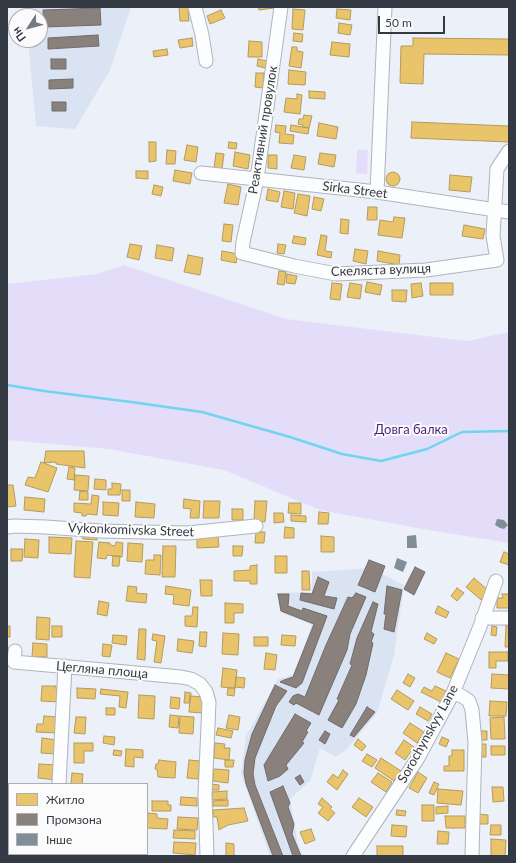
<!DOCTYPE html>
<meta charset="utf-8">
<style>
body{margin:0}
#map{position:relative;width:516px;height:863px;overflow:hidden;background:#ebf0f9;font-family:Lato,sans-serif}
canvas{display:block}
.frame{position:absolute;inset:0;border:8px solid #343a44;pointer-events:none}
.legend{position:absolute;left:8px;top:783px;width:140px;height:72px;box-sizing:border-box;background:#fbfbfb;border:1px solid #abaeb2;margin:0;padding:5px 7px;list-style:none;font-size:12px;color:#343a44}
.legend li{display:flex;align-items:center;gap:8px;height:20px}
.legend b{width:20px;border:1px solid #abaeb2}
.north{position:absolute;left:8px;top:8px;width:40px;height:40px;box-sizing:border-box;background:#fbfbfb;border:1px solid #abaeb2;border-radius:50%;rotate:234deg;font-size:11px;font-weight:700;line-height:16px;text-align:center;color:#343a44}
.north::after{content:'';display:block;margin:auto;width:14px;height:18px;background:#747a83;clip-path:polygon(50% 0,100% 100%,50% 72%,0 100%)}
.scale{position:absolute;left:378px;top:16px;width:67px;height:18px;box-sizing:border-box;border:2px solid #343a44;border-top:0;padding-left:5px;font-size:12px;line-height:14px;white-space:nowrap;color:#343a44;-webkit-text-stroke:3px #fbfbfb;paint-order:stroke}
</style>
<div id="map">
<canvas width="516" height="863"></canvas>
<div class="frame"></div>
<ul class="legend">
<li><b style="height:11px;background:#e9c46a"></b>Житло</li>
<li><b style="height:11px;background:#8a817c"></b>Промзона</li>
<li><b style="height:11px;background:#818e98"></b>Інше</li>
</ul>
<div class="north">Пн</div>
<div class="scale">50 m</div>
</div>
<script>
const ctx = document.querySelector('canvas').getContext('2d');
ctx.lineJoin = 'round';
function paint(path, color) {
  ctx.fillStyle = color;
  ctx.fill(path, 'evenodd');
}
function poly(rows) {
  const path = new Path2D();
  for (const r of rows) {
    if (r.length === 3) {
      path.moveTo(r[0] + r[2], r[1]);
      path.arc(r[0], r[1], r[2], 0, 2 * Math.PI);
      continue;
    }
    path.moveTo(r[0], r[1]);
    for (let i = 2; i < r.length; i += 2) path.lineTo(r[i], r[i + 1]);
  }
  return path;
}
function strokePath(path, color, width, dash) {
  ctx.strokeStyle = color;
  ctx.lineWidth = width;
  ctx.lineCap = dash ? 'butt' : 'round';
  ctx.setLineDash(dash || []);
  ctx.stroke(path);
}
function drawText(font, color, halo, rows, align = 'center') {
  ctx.font = font + ' Lato,sans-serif';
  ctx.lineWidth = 4;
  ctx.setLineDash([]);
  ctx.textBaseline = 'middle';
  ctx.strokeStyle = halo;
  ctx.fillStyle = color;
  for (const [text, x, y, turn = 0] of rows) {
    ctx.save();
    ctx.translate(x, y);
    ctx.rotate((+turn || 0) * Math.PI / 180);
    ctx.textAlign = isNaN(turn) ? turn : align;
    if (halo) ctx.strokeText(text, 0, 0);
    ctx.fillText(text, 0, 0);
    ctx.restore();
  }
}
const built = poly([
 [22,7,131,7,110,70,75,129,36,126,28,40,40,40,40,16,24,16],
 [371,568,404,585,394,655,377,713,347,749,336,757,320,748,310,781,290,799,298,844,303,856,270,856,241,774,246,736,278,679,293,675,312,625,280,612,277,593,312,592,312,572]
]);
const green = poly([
 [357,150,368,150,367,174,356,173],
 [124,265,286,319,467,341,509,332,509,543,423,529,320,510,224,470,109,449,7,440,7,284,97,274]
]);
const homes = poly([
 [179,7,190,7,191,12,188,12,189,21,180,21,179,7],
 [258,7,274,7,274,8,259,10,258,7],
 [293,9,305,10,303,30,292,29,293,9],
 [337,9,351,10,350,20,336,18,337,9],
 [221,10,225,18,210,24,207,16,221,10],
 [339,23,352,25,350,35,338,33,339,23],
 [294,33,303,34,302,42,293,41,294,33],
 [192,38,193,46,180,48,178,40,192,38],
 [413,38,509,39,509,55,424,54,423,84,400,83,401,46,413,46,413,38],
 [249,41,262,42,262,57,248,57,249,41],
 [332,42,350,44,349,57,330,55,332,42],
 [292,47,297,47,297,51,303,52,301,68,289,66,292,47],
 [167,49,168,55,154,57,153,51,167,49],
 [258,59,267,61,265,68,257,66,258,59],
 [289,70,306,72,305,85,288,84,289,70],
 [256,73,264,73,263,88,255,87,256,73],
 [309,91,325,92,325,99,309,98,309,91],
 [297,94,302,95,300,114,284,112,286,98,297,99,297,94],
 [304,115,312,116,309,128,303,127,303,125,298,124,299,119,303,119,304,115],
 [412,122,509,126,509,142,411,138,412,122],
 [319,123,338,127,336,139,317,136,319,123],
 [276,125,286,126,285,134,294,135,293,144,279,143,280,133,275,132,276,125],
 [291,125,309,128,308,134,290,131,291,125],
 [149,142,156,142,156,161,149,162,149,142],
 [229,142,237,143,236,149,228,148,229,142],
 [187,145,198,147,196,162,184,160,187,145],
 [167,150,176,151,175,164,166,164,167,150],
 [235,152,250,155,248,169,233,166,235,152],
 [216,153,224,154,222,169,214,168,216,153],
 [320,153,336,155,334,167,318,164,320,153],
 [268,155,277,155,277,169,268,168,268,155],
 [294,155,306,157,304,170,291,168,294,155],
 [175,170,192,173,190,184,173,181,175,170],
 [136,171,148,171,148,179,136,178,136,171],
 [393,179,7],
 [450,175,472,177,470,192,449,190,450,175],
 [228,184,241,187,238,205,224,203,228,184],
 [154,185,163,187,161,196,152,194,154,185],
 [268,189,280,192,278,202,266,200,268,189],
 [284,191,295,193,293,209,281,207,284,191],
 [298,194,310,196,307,216,294,213,298,194],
 [314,197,324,199,321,211,312,209,314,197],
 [368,207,377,207,377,220,367,220,368,207],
 [394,217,405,218,402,238,378,235,380,220,393,222,394,217],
 [341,219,349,220,348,234,340,233,341,219],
 [224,224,233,225,231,242,222,241,224,224],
 [464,225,485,229,483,239,462,236,464,225],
 [321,235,327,236,325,251,332,252,331,258,317,255,321,235],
 [294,236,306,238,305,245,292,243,294,236],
 [130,244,142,246,139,260,127,257,130,244],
 [278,244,286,245,284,254,277,253,278,244],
 [157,245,174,248,172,261,155,258,157,245],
 [355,249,368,251,366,264,353,261,355,249],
 [222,251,238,254,236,263,221,260,222,251],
 [378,251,400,255,399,265,377,261,378,251],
 [188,255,203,258,200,275,184,272,188,255],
 [279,271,286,272,284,285,277,284,279,271],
 [287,274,297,276,295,284,286,283,287,274],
 [367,282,382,285,380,295,365,292,367,282],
 [332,283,342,284,340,300,330,299,332,283],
 [350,283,362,285,360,299,347,297,350,283],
 [421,283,423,296,412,298,411,284,421,283],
 [430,283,453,283,453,295,430,295,430,283],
 [392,290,407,290,406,302,392,301,392,290],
 [46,451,84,451,85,468,56,464,56,462,44,463,46,451],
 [41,462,57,468,48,492,25,485,28,477,35,478,41,462],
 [69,467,75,468,74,480,67,479,69,467],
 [75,475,89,476,88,491,74,490,75,475],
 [95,479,106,480,106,490,94,489,95,479],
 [112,483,121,484,120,495,108,495,108,489,112,489,112,483],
 [7,485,13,485,16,506,7,507,7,485],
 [122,490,130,490,130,501,122,501,122,490],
 [80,491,88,492,88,500,79,500,80,491],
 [92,495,99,496,97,515,87,514,86,516,82,516,82,513,74,512,74,503,91,504,92,495],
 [25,497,45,499,44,512,24,510,25,497],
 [184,499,200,501,199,518,190,518,191,509,183,508,184,499],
 [204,501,220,501,219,518,203,518,204,501],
 [255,501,267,501,265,522,254,521,255,501],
 [103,502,119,503,118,516,103,515,103,502],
 [136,502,155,504,154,518,135,517,136,502],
 [289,503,301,503,301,514,288,513,289,503],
 [232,509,243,509,243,520,232,520,232,509],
 [319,512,329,513,328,524,318,524,319,512],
 [274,513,283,513,284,522,274,523,274,513],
 [291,515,306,516,306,522,291,521,291,515],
 [285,527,294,528,294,538,284,538,285,527],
 [256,532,265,532,264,543,255,543,256,532],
 [81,533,98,534,97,540,83,539,81,533],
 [218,536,219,547,197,548,197,537,218,536],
 [321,536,334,537,334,552,321,552,321,536],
 [49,537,72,538,71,554,49,553,49,537],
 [25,539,39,540,38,558,24,557,25,539],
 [76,541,93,542,90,578,74,577,76,541],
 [99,542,110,543,110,545,115,546,116,542,123,543,122,557,107,555,106,559,97,558,99,542],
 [128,543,143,544,142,562,127,561,128,543],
 [163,546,176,546,175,577,162,577,163,546],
 [233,546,243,546,242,556,233,556,233,546],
 [11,549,23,549,22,561,11,561,11,549],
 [504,552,509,554,509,565,500,562,504,552],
 [154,555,161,555,160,575,145,574,146,560,154,560,154,555],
 [113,556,120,556,119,566,112,566,113,556],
 [275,556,287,556,287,573,275,573,275,556],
 [257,565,257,584,250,584,250,581,234,581,234,571,250,570,250,566,257,565],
 [302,571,309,571,310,590,302,590,302,571],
 [474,578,489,591,481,600,466,587,474,578],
 [200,580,212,580,212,596,201,596,200,580],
 [128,586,137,587,136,593,147,594,146,603,126,601,128,586],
 [166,586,191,590,189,606,173,604,174,595,165,594,166,586],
 [457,588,464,593,457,601,451,596,457,588],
 [502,594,509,594,509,608,497,608,497,598,503,598,502,594],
 [99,601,109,603,107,616,97,614,99,601],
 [225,603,243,604,243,613,234,613,234,623,225,623,225,603],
 [438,606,449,612,446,618,435,613,438,606],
 [193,607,198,607,197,627,185,626,185,616,192,616,193,607],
 [37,617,50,618,49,640,36,639,37,617],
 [7,626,10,626,10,637,7,637,7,626],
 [52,626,62,626,62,637,52,637,52,626],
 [492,626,497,627,496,636,491,635,492,626],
 [506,626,509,626,509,647,505,647,506,626],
 [139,629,146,629,145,660,137,659,139,629],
 [200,632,207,632,206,647,199,646,200,632],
 [223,633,239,634,238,655,222,654,223,633],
 [427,633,437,639,434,644,424,639,427,633],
 [153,634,165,636,161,663,154,662,157,641,152,640,153,634],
 [113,635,127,636,126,645,112,643,113,635],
 [282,635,296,636,295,646,281,645,282,635],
 [254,637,268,637,268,646,254,646,254,637],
 [178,639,194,641,192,653,177,651,178,639],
 [33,643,47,644,47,657,32,657,33,643],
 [103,644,112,645,110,657,102,656,103,644],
 [489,652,508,652,508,661,496,661,496,668,489,668,489,652],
 [266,653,277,655,275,670,264,669,266,653],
 [446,653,459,659,450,678,437,672,446,653],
 [223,668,237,670,235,688,221,687,223,668],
 [408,674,415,678,410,687,403,683,408,674],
 [492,674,509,675,509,689,491,688,492,674],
 [236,677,245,678,244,688,235,687,236,677],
 [42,686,56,686,56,689,60,689,60,702,41,701,42,686],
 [435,686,446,691,441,702,421,692,424,687,432,691,435,686],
 [77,688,96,689,95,699,77,698,77,688],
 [228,688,235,688,234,696,227,695,228,688],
 [101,689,128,692,126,708,119,707,120,696,100,694,101,689],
 [397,690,414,701,408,710,391,699,397,690],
 [185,692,191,693,190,703,184,703,185,692],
 [139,695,155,696,154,719,138,718,139,695],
 [190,696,205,697,204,713,189,712,190,696],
 [171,697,180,698,179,709,170,708,171,697],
 [490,701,507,702,506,716,489,716,490,701],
 [420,707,432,714,428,721,416,714,420,707],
 [106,708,115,708,115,715,106,715,106,708],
 [170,715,179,716,178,728,169,727,170,715],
 [229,715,240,717,238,730,226,728,229,715],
 [44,716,59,717,58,733,36,732,37,724,43,724,44,716],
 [180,716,194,717,193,734,179,733,180,716],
 [76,717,86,717,85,734,74,733,76,717],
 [504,717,505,739,491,739,490,718,504,717],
 [410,723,424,732,417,743,403,733,410,723],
 [218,728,233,731,231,738,216,735,218,728],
 [480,731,487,731,487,740,480,740,480,731],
 [104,736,115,737,114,745,103,743,104,736],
 [442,737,449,740,446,747,439,744,442,737],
 [42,738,58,740,57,754,41,753,42,738],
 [358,739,366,746,362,751,354,745,358,739],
 [404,740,414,747,405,760,395,753,404,740],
 [74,743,93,743,93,751,84,751,84,763,74,763,74,743],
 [215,743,225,744,224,748,230,748,229,760,214,758,215,743],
 [480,744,486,744,486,757,481,757,480,744],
 [491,746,505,746,505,755,491,755,491,746],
 [126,749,143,750,143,758,134,757,134,767,125,766,126,749],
 [114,750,122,751,121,756,113,755,114,750],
 [452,750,464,750,464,771,444,771,444,766,449,766,449,756,452,756,452,750],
 [367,754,377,760,372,767,362,761,367,754],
 [381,758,401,771,394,781,375,768,381,758],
 [159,760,176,762,175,778,158,777,157,769,155,769,156,764,158,764,159,760],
 [189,760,200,761,198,779,187,778,189,760],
 [225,760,234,760,233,767,225,767,225,760],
 [39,764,58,765,57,780,38,778,39,764],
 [214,769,229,770,228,783,213,781,214,769],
 [343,770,348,774,337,790,327,782,333,774,338,778,343,770],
 [418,772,427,778,418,793,409,788,418,772],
 [72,773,83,774,82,784,71,784,72,773],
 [378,773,392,782,386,792,371,782,378,773],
 [434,782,439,784,434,795,429,793,434,782],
 [212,784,219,785,219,790,211,790,212,784],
 [492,787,503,787,504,801,493,802,492,787],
 [438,789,463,791,461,805,437,803,438,789],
 [227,791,227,799,212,800,212,792,227,791],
 [181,797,197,798,197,806,180,805,181,797],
 [322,798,332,807,330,809,335,813,328,821,318,813,323,807,318,804,322,798],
 [359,798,373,807,366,817,352,807,359,798],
 [228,800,228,806,213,806,213,801,228,800],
 [152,801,168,801,168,805,171,805,171,811,152,811,152,801],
 [422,805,434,805,434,821,422,821,422,805],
 [448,806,448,813,436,814,436,807,448,806],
 [244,808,248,821,228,825,219,830,217,817,213,817,213,810,244,808],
 [397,810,406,811,405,816,396,815,397,810],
 [148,813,157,814,157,818,168,819,167,829,147,828,148,813],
 [479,814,488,815,488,824,479,824,479,814],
 [445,816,465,816,465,828,446,828,445,816],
 [178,817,198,818,197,830,177,829,178,817],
 [392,825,407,826,406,837,391,836,392,825],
 [491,825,501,825,501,835,490,835,491,825],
 [311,829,315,840,305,844,300,832,311,829],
 [174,830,195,831,195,839,173,838,174,830],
 [438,831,449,832,448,844,437,844,438,831],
 [491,839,506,840,505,856,491,856,491,839],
 [174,842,196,843,195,855,173,853,174,842],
 [226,843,234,844,234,856,226,856,226,843],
 [377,846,403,846,403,856,377,856,377,846],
 [69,854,82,854,82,856,68,856,69,854]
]);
const industry = poly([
 [100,8,101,25,44,27,43,10,100,8],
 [98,35,99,46,48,49,48,38,98,35],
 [51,59,66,59,66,69,51,69,51,59],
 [73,79,73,88,49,89,49,80,73,79],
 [52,102,66,102,66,111,52,111,52,102],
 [369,560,385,566,375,592,358,585,369,560],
 [415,567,425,572,414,595,404,589,415,567],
 [318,577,329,582,324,596,337,598,334,609,300,600,301,593,312,594,318,577],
 [387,586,402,590,394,632,384,629,386,614,384,614,387,586],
 [356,593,366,597,350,634,347,650,319,715,296,703,294,705,289,702,293,696,298,694,305,697,326,645,348,597,352,598,356,593],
 [278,594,289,594,288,606,302,611,303,608,327,616,302,683,296,688,280,682,284,680,293,677,314,624,281,611,278,594],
 [373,602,378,604,371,632,374,634,371,642,373,643,366,675,356,704,342,728,328,720,339,700,337,699,352,665,350,664,357,638,373,602],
 [275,685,287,691,276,706,255,758,253,774,255,785,283,856,273,856,246,784,244,773,245,760,252,734,275,685],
 [367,707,375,712,354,737,350,735,367,707],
 [295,714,311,723,306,731,308,732,302,742,304,743,286,765,288,769,280,776,268,781,264,765,295,714],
 [325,731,330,734,325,744,319,740,325,731],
 [300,775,304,782,300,785,295,778,300,775],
 [283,786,290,803,288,807,294,824,292,834,301,856,293,856,270,792,283,786]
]);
const stream = poly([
 [7,385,44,391,131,402,202,412,290,437,342,454,381,461,427,449,462,432,509,431]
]);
const building = poly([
 [497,519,504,520,508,525,504,529,500,528,495,525],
 [416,535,417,548,407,548,407,536],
 [397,558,407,562,403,572,394,568]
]);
const minor = poly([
 [195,7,202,35,206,61],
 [281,7,257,179,243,242,242,253,294,266,336,274,426,270,497,260,493,236,497,169,509,151],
 [201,173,377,192,509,212],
 [377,192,385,7],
 [7,527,14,526,46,527,101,531,188,533,256,526],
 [482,618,509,618],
 [15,651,14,662,181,677,191,679,200,684,206,692,209,702,205,795,207,856],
 [453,693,462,696,469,701,472,710,475,742,472,856],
 [59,784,65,666],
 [56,856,56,854],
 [353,856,418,758,453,693,481,624,496,581]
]);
const streetNames = [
 ["Реактивний провулок",263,130,-81],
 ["Sirka Street",355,190,7],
 ["Скеляста вулиця",381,270,-2],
 ["Vykonkomivska Street",131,530,2],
 ["Цегляна площа",102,670,5],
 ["Sorochynskyy Lane",428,734,-61]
];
const parkNames = [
 ["Довга балка",411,430]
];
paint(built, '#dae3f2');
paint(green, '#e3ddfa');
paint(homes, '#e9c46a');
strokePath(homes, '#b39b5f', 1);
paint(industry, '#8a817c');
strokePath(industry, '#706c6b', 1);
strokePath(stream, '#70d5ef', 2.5);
paint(building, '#818e98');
strokePath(minor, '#aeb4bc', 15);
strokePath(minor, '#fcfdfe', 13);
drawText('13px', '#343a44', '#fbfbfb', streetNames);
drawText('13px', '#4f1f82', '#fbfbfb', parkNames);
</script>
